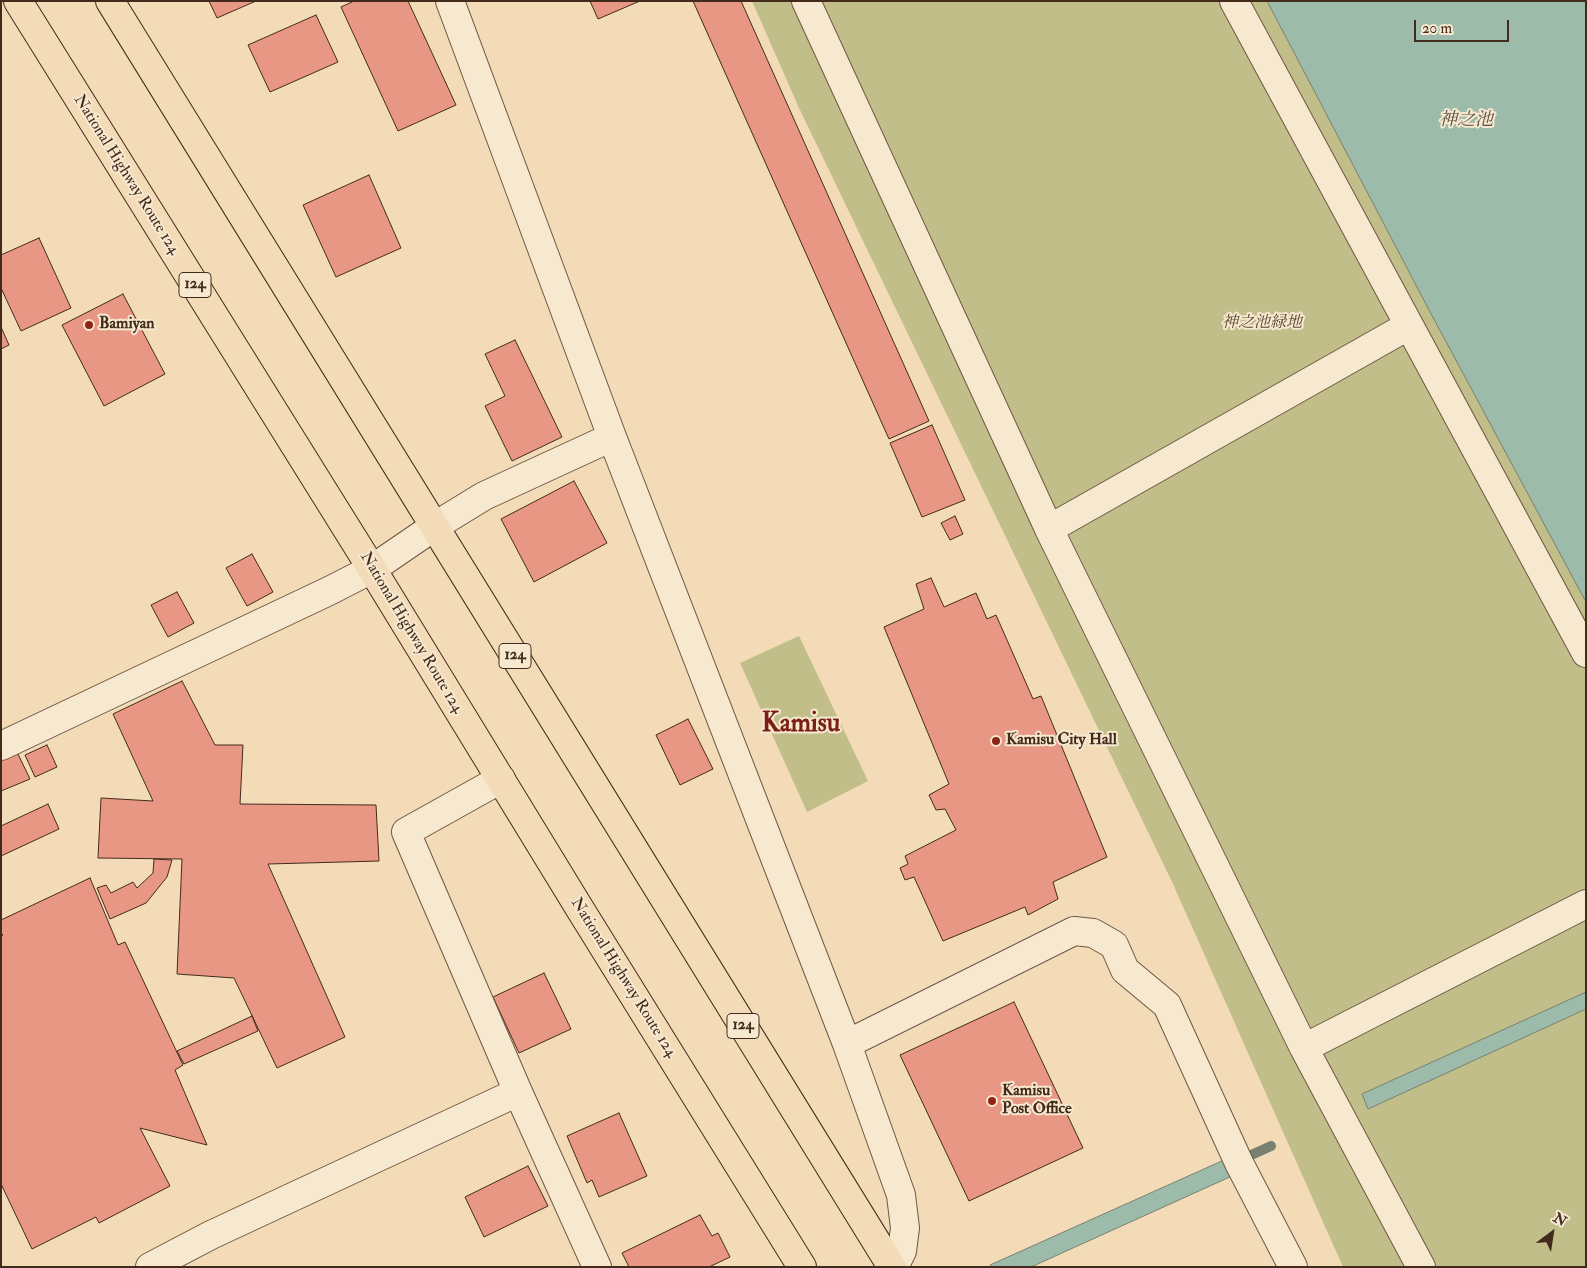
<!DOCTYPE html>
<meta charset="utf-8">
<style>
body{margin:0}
#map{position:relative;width:1587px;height:1268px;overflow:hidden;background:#f2dbb6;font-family:"IM FELL Double Pica",serif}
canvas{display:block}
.frame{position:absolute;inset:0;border:2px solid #432b1c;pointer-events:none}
.north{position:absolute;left:1527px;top:1208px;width:50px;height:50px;-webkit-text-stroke:4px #f7e8d0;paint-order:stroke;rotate:31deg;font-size:14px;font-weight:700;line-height:20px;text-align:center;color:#432b1c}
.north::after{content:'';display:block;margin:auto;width:18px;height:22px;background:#432b1c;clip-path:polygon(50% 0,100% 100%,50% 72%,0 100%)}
.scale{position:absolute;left:1414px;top:20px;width:95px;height:22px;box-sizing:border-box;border:2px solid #432b1c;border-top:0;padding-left:6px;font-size:15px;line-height:18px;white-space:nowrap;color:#432b1c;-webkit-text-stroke:4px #f7e8d0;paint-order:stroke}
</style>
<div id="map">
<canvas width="1587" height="1268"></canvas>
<div class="frame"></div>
<div class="north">N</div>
<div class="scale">20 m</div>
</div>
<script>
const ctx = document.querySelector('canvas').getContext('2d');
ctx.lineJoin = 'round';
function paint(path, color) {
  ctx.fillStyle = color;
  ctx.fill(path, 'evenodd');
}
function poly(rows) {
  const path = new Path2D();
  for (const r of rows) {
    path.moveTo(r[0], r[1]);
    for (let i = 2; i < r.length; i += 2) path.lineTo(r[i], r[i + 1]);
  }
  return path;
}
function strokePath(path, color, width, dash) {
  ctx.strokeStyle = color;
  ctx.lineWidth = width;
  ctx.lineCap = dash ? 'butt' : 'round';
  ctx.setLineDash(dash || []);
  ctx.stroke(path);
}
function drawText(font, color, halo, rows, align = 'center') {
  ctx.font = font + ' "IM FELL Double Pica","Noto Serif JP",serif';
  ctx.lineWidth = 4;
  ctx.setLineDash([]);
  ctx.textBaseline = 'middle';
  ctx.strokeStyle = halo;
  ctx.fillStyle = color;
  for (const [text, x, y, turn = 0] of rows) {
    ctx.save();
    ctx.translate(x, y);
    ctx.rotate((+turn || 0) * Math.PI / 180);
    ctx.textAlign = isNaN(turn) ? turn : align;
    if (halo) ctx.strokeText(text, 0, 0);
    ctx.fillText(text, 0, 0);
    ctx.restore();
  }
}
const green = poly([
 [752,1,1586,1,1586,1267,1343,1267,1173,884,799,108],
 [799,636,868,781,807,812,740,663]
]);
const water = poly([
 [1267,1,1586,1,1586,602,1429,310,1267,1],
 [1586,992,1586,1009,1368,1109,1362,1094,1586,992],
 [1224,1160,1232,1176,1031,1267,991,1267,990,1265,1224,1160]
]);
const stream = poly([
 [1238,1161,1271,1146]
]);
const building = poly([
 [209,1,256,1,217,18,209,1],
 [354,1,408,1,456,105,398,131,341,7,354,1],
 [590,1,640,1,598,19,590,1],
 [693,1,741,1,929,421,889,439,693,1],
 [316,15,338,62,270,92,248,45,316,15],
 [369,175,401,248,336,277,303,205,369,175],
 [39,238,71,308,21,331,1,288,1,255,39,238],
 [123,294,165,374,104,406,62,325,123,294],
 [1,327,9,345,1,349,1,327],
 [515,340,562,437,512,461,485,406,505,396,485,354,515,340],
 [932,425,965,500,922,517,890,443,932,425],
 [574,481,607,543,534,582,501,519,574,481],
 [955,516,963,534,950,540,941,523,955,516],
 [252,554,273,592,247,606,226,568,252,554],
 [931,578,944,607,976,593,987,619,996,615,1033,699,1041,696,1107,857,1053,882,1058,899,1028,915,1025,907,943,941,914,877,905,880,900,868,908,864,905,856,956,830,945,809,936,810,929,795,949,784,884,627,924,609,916,584,931,578],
 [177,592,194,623,168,637,151,605,177,592],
 [182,681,215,745,243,745,240,804,376,805,379,861,268,864,345,1037,277,1068,234,978,177,974,182,859,98,858,101,798,153,801,113,714,182,681],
 [688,719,713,769,680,785,656,735,688,719],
 [47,745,57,767,35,777,25,755,47,745],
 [17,752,30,779,1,791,1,759,17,752],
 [48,804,59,829,1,856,1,826,48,804],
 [154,859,172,860,167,877,146,903,110,919,97,888,106,885,111,893,133,882,137,888,153,873,154,859],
 [90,878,118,945,125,942,183,1065,175,1070,207,1145,140,1128,170,1186,99,1223,96,1217,32,1249,1,1184,1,936,3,935,1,933,1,920,90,878],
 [544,973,571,1029,519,1053,493,997,544,973],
 [1014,1002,1083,1148,969,1201,900,1055,1014,1002],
 [252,1016,258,1031,184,1064,177,1051,252,1016],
 [619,1113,647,1176,599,1197,592,1180,587,1183,567,1136,619,1113],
 [528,1166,548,1206,484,1237,465,1197,528,1166],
 [700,1215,712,1236,718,1233,730,1257,709,1267,629,1267,622,1253,700,1215]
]);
const minor = poly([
 [450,1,612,437,847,1044,901,1195,905,1228,902,1251,894,1267],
 [806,1,1049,529,1304,1048,1421,1267],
 [1234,1,1586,653],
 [1049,529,1408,326],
 [1,746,329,591,372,569,435,526,484,496,612,437],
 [501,779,406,832,518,1092,597,1267],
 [847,1044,1074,931,1093,933,1114,945,1125,970,1167,1005,1239,1163,1293,1267],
 [1304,1048,1586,904],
 [150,1267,211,1235,518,1092]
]);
const highway = poly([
 [18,1,372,569,580,909,802,1267],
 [110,1,892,1267]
]);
const markers = [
 [89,325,5,"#8f2418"],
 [996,741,5,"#8f2418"],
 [992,1101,5,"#8f2418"]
];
const shields = [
 [195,285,32],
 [515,656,32],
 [743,1026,32]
];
const shieldNames = [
 ["124",195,285],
 ["124",515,656],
 ["124",743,1026]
];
const streetNames = [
 ["National Highway Route 124",126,175,58],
 ["National Highway Route 124",411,633,59],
 ["National Highway Route 124",623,978,58]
];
const parkNames = [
 ["神之池緑地",1262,324]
];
const poiNames = [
 ["Bamiyan",99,325],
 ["Kamisu City Hall",1006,741],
 ["Kamisu",1002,1092],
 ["Post Office",1002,1110]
];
const waterNames = [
 ["神之池",1466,121]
];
const townNames = [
 ["Kamisu",801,725]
];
paint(green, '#c2be89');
paint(water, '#9cbbaa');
strokePath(water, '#788171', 1);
strokePath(stream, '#788171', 10);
paint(building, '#e89784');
strokePath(building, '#432b1c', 1);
strokePath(minor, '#6f5742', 30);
strokePath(highway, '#432b1c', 30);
strokePath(minor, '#f7e8d0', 28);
strokePath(highway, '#f2dbb6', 28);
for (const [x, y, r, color] of markers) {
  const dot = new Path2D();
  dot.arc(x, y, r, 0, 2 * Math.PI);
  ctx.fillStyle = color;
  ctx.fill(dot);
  strokePath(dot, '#f7e8d0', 2);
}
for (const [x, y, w] of shields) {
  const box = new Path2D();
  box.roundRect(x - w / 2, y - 12.5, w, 25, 4);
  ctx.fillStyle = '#f7e8d0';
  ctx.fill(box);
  strokePath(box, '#432b1c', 1);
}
drawText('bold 15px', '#432b1c', null, shieldNames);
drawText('16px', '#432b1c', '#f7e8d0', streetNames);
drawText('italic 16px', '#5c4832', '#f7e8d0', parkNames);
drawText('bold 16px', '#432b1c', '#f7e8d0', poiNames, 'left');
drawText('italic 18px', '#594f40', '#f7e8d0', waterNames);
drawText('bold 26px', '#7a1f14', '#f7e8d0', townNames);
</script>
